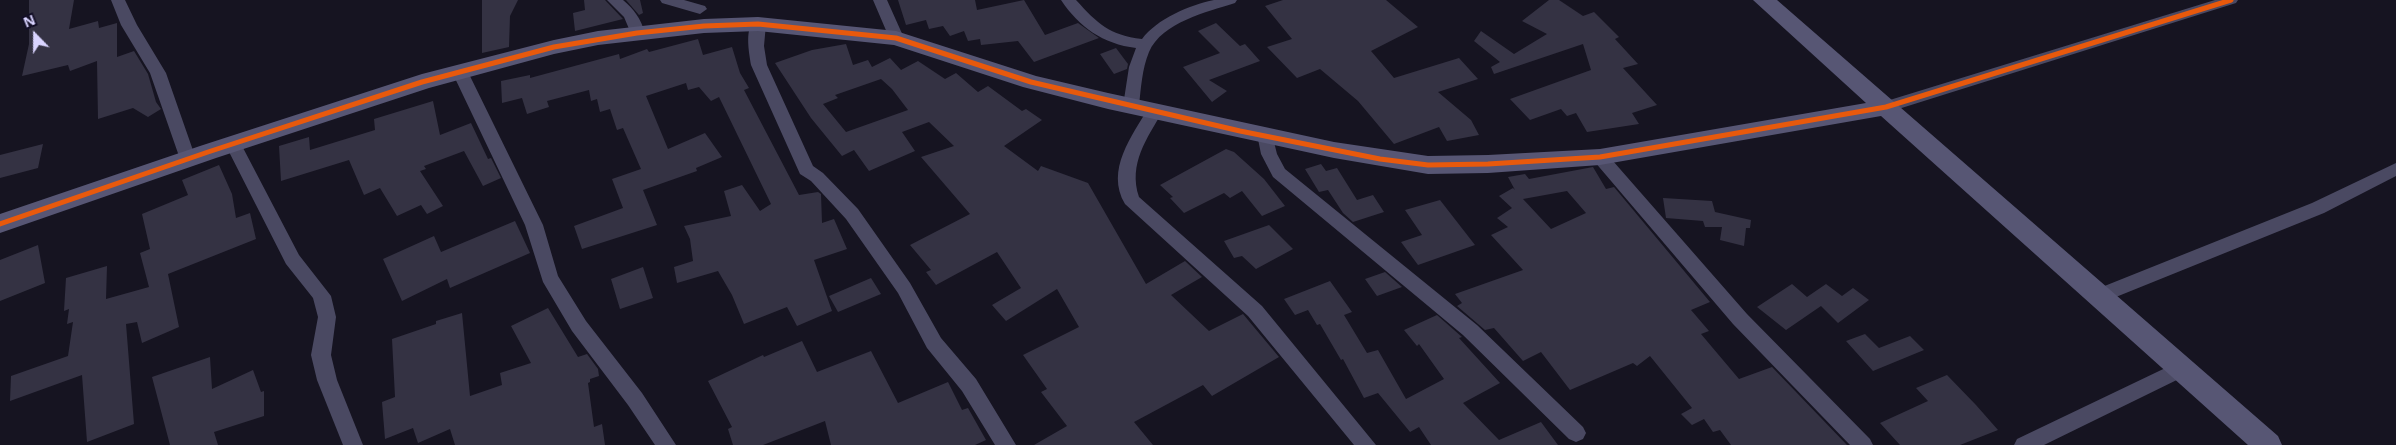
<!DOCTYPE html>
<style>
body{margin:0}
#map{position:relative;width:2396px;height:445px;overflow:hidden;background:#161421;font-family:"Noto Sans",sans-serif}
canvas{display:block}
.north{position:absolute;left:10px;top:10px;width:50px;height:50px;-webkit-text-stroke:4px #130f26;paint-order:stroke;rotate:338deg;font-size:14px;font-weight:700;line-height:20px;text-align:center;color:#d9d4ff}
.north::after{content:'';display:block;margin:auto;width:18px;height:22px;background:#d9d4ff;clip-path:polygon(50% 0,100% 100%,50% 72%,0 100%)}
</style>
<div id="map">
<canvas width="2396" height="445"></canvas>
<div class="north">N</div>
</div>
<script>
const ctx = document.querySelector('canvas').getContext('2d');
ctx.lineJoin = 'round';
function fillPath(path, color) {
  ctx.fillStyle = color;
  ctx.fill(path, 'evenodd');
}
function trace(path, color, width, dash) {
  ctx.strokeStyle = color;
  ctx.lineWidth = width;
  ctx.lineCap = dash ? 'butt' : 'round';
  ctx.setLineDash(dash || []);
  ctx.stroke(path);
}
fillPath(new Path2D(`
 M29 0H74L69 29 98 21 99 28 117 23V57L134 51 148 74 156 102 161 109 148 117 133 108 98 119 97 61 70 71 68 65 22 76 29 44Z
 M482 0H518L510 16 509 47 482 53Z
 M584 0H605L623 19 575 31 573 13 585 10Z
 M626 0H640L643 13 639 15Z
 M898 0H975L977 10 1024 0 1045 35 1078 23 1099 38 1034 62 1018 41 981 45 980 39 968 41 964 31 950 36 943 26 929 29 926 20 906 25Z
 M1283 0H1386L1418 27 1371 51 1394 78 1459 58 1478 79 1438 92 1471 120 1479 135 1447 141 1439 127 1394 144 1358 101 1320 69 1297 78 1267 47 1292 39 1265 6Z
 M1549 0H1559L1583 16 1594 12 1619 37 1615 39 1638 64 1623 68 1657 105 1632 113 1639 124 1587 132 1576 113 1567 116 1561 109 1530 120 1510 99 1591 70 1583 44 1494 74 1491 67 1500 62 1474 41 1481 31 1514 54 1547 34 1522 21Z
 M1216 23 1240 46 1245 44 1260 61 1209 80 1227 91 1212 102 1183 67 1220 53 1198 31Z
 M698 39 703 55 732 47 740 73 749 88 744 90 799 195 818 192 821 194 822 223 834 219 847 249 814 260 832 311 797 326 787 307 744 324 732 295 718 271 677 283 674 267 693 261 690 239 684 226 731 216 724 191 742 185 760 211 771 204 719 97 711 101 699 87 688 90 686 83 646 96 668 149 705 133 722 157 696 168 697 171 643 190 657 225 582 249 574 226 623 208 612 179 641 169 623 128 617 130 610 109 600 112 597 99 591 101 589 90 547 101 549 107 527 114 522 98 502 103 501 81 530 75V78L619 54 620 59 647 49 649 52Z
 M846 44 853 65 868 60 872 67 890 58 901 70 918 61 945 79 956 73 978 92 988 86 1022 111 1026 109 1042 120 1004 146 1038 171 1041 166 1088 183 1146 284 1185 261 1202 277 1171 295 1209 331 1243 314 1279 357 1212 396 1203 385 1134 422 1153 445H1034L1067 426 1041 392 1047 389 1023 355 1079 327 1057 289 1006 321 992 305 1021 288 997 252 936 285 926 272 931 270 910 245 970 214 921 157 954 146 929 122 902 132 915 151 869 171 854 150 842 156 811 118 775 63 812 50ZM881 79 892 89 908 110 846 132 823 104 838 98 835 95Z
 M1116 48 1128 64 1127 69 1114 74 1100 54Z
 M433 101 440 135 471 123 488 159 491 158 501 178 483 186 464 151 424 166 426 169 420 171 443 206 427 214 421 205 397 216 380 188 364 195 349 160 281 181 279 146 309 137 310 150 375 130 374 119Z
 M43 144 38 168 0 178V155Z
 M1226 149 1234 152 1264 179 1285 206 1262 216 1242 191 1230 198 1224 193 1184 213 1170 198 1173 197 1160 185Z
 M1321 164 1326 171 1337 168 1357 200 1373 195 1384 212 1353 222 1343 213 1328 190 1319 192 1305 169Z
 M219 165 232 194 236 218 250 213 256 239 168 274 179 327 142 343 137 322 126 324 134 424 87 442 82 375 10 401 11 376 68 356 73 322 67 324 69 309 64 311 66 278 107 266 106 299 149 287 140 253 150 249 142 214 188 195 182 180Z
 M1593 167 1606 189 1614 187 1710 302 1691 310 1709 331 1701 334 1739 379 1772 367 1847 445H1731L1720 430 1713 432 1704 419 1692 425 1681 414 1692 408 1650 356 1637 366 1633 363 1570 390 1541 352 1523 361 1494 328 1485 330 1457 306 1462 303 1455 294 1523 270 1491 235 1508 227 1497 218 1512 208 1499 196 1513 188 1515 190 1508 177 1525 174 1529 179ZM1567 191 1586 213 1551 229 1523 199Z
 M1663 198 1712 201 1715 212 1751 220 1750 228H1746L1744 246 1720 240 1722 227H1705L1703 221 1666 218Z
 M1440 200 1475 245 1418 265 1401 242 1422 235 1405 210Z
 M515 221 530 253 450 288 447 279 402 301 383 259 434 236 441 252Z
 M1269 225 1293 249 1256 269 1242 256 1234 258 1224 241Z
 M38 245 45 283 0 301V260Z
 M643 267 653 298 620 309 611 279Z
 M1385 272 1402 287 1377 296 1365 279Z
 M871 278 881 294 838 312 829 296Z
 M1330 281 1352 312 1344 315 1367 353 1378 350 1406 399 1444 379 1419 344 1417 346 1404 330 1437 315 1462 337 1459 338 1500 383 1463 403 1499 440 1541 422 1558 445H1431L1419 427 1410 432 1378 393 1364 398 1343 359 1341 360 1320 324 1317 325 1308 310 1295 315 1284 299Z
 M1792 284 1807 297 1826 284 1842 296 1853 288 1869 300 1838 323 1821 306 1786 330 1757 307Z
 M548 308 578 357 587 354 598 369 599 376 590 379V382L588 383 594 427 602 424 605 445H455L450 429 418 443 413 428 385 439 382 402 395 397 392 339 436 324V321L462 313 470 396 502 385 500 373 531 363 511 326Z
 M1865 334 1879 348 1910 336 1924 350 1873 371 1846 341Z
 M802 341 817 372 871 351 898 403 948 382 962 410 968 408 986 440 975 445H831L825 421 763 445H733L728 429 732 427 708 381 763 355 764 357Z
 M210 357 212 389 253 370 261 392 264 391V416L214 432 218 445H170L152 377Z
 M1947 375 1976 405 1998 430 1960 445H1900L1880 423 1928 401 1916 388Z`), '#343243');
fillPath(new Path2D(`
 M111 0H125L137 25 166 73 196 159 194 163 188 165 182 163 180 159 150 73 121 25Z
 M607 0H623C634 9 641 19 645 33L642 36H632L624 17Z
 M660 0H684L705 6 707 9 700 14 662 3Z
 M873 0H887L904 38 901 42H891Z
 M1061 0H1076C1098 24 1109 35 1142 39 1157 19 1189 5 1214 0 1221 0 1230 0 1237 0L1235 3C1207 12 1162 22 1149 52 1142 69 1141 88 1139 106L1137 110H1125L1123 106 1129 67 1136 48C1103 44 1079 27 1061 0Z
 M2215 0H2238L2236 3 1892 111H1880L1878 107 1880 103Z
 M758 19 763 21 766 24 764 46 767 65 813 166 823 173 858 209 910 283 941 338 976 379 1016 445H995L962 391 927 348 898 293 846 219 811 181 800 174 751 65C749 52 745 32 753 21Z
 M460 67 466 68 468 72 543 225 558 276 586 321 642 393 676 445H655L628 405 572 331 543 282 525 225 452 72 454 68Z
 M1155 105 1161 107 1163 111C1147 138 1128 164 1139 197L1262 306 1376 445H1354L1248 316 1125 204C1105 170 1132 136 1149 107Z
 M1265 128 1271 130 1277 154 1285 169 1477 325 1583 427 1586 433 1583 439 1576 442 1569 439 1463 335 1273 177 1261 154 1257 134 1259 130Z
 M233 138 239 140 241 144 299 255 331 296 336 317 331 355 337 380 363 445H343L317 380 311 355 318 317 313 298 286 264 225 144 227 140Z
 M1600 151 1606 153 1747 314 1870 439 1873 445H1850L1733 324 1594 161 1592 157 1594 153Z
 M2396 163V176L2324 213 2106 301 2099 303 2092 301 2090 296 2092 291 2312 203Z
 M2180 361 2187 363 2190 369 2187 375 2044 445H2014L2017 439Z`), '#4a4962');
fillPath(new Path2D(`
 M1753 0H1777L2278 436 2282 445H2248L1881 116 1600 165 1488 173 1428 174 1334 158 1108 109 1023 87 894 45 758 31 704 33 598 45 554 54 429 88 216 158 0 233V214L200 146 422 74 554 40 598 31 704 19 758 17 896 31 1036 76 1108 93 1334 142 1428 156 1488 155 1600 149 1866 103Z`), '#575674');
trace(new Path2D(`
 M0 224 208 152 422 82 554 47 637 33 704 26 758 24 896 38 1031 82 1240 131 1380 159 1428 165 1488 164 1600 157 1886 107 2231 0`), '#e8590c', 5);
</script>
